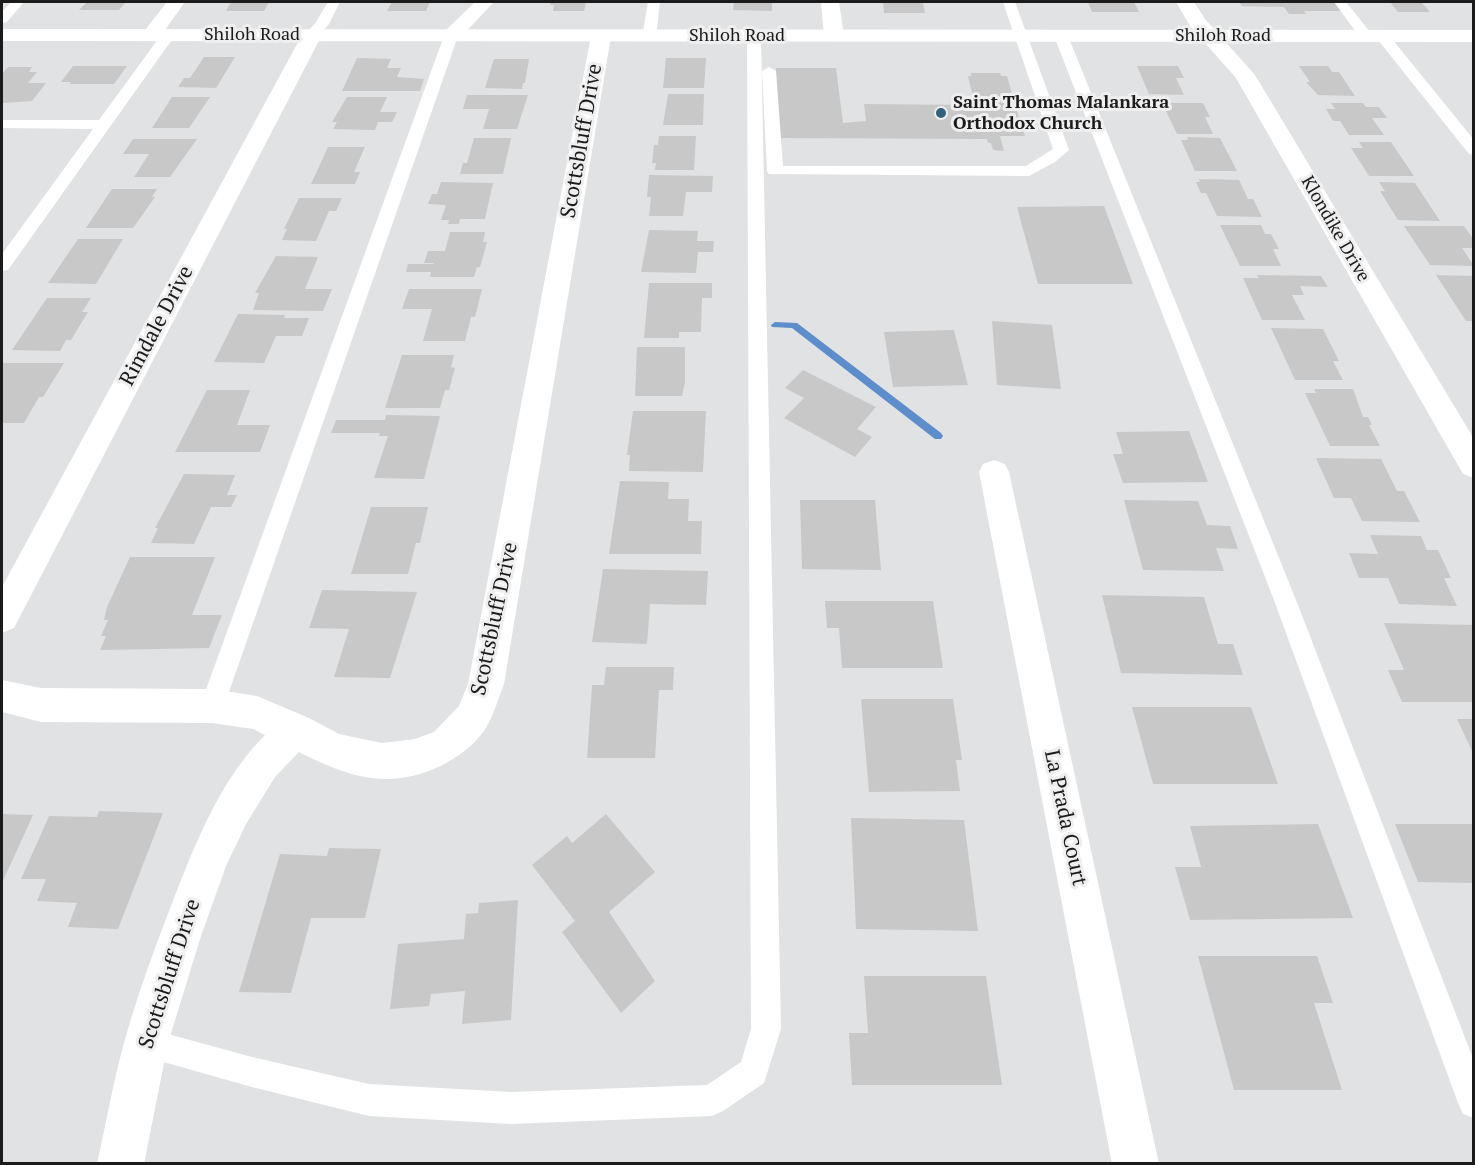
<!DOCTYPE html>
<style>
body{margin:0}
#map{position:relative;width:1475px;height:1165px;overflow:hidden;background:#e1e2e3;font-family:"PT Serif",serif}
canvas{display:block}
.frame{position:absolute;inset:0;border:3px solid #1b1b1c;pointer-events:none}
</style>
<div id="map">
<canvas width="1475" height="1165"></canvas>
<div class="frame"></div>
</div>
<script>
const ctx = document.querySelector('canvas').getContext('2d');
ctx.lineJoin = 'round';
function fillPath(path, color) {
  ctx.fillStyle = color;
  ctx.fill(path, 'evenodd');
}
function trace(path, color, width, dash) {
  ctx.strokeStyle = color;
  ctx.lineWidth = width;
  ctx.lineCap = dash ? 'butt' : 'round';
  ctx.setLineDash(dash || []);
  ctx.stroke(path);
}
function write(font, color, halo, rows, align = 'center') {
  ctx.font = font + ' "PT Serif",serif';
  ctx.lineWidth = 6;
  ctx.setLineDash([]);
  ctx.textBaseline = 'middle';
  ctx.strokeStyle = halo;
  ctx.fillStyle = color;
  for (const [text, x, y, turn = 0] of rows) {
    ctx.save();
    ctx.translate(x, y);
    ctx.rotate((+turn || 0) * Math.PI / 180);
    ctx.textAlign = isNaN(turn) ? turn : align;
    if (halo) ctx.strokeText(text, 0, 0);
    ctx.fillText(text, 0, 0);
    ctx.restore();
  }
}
fillPath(new Path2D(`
 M775 322 797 323 941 433 943 436 941 439H935L792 328 772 327 771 325Z`), '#5d8dcb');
fillPath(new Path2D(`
 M87 2H126L119 10H79Z
 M231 2H269L264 11H226Z
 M392 2H430L426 11H387Z
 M551 2H586L584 11H553L554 5H550Z
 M734 2H772V11L733 10Z
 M883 2 923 3 925 13H884Z
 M1088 2H1134L1139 12H1092Z
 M1239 2H1334L1342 11H1304L1306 14H1289L1284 7 1242 6Z
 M1390 2H1421L1430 12H1398Z
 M204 57H235L216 88 178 87 184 78H190Z
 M357 58 391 59 387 68H401L397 77 424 79 420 91H342Z
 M666 58H706L704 88H663Z
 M494 59H529L525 83H523L522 89 485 88Z
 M73 66H127L114 84H70L71 82H61Z
 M1137 66H1178L1184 78H1176L1184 95 1149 94Z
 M1299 66H1328L1332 72H1339L1355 96 1318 95 1306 82H1310Z
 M8 67H32L29 72H37L28 83H46L32 101 2 103V74Z
 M776 68H836L843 123 866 121 864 104 975 105 968 76H971V73H1000L1001 76H1007L1014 101H1021V105H1015L1025 136H1000L1004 151 993 150 991 143H988L987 139 778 138Z
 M668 94H704L703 125H663Z
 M467 95H528L517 129H483L489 109H463Z
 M172 97H210L189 128H152Z
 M347 97H387L380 112H397L392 122H378L375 130 333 129 337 122H332Z
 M1162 103H1203L1210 117H1205L1213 134H1177Z
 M1331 103H1363L1366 107H1379L1387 118H1372L1384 135H1349L1340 121H1333L1326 109H1335Z
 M659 136H696L694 170H655L656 163H652L654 145H658Z
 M1187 137 1220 138 1237 171H1195L1181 140H1188Z
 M474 138H511L503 174H460L463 163H467Z
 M133 139H197L170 177H134L149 154H123Z
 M1359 142H1391L1414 176H1369L1351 148H1363Z
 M328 147H365L354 172H360L355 184H311Z
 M649 175 713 176 712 192H686L683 216H649L651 197H647Z
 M1199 179 1239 180 1248 199H1253L1262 217 1217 216 1206 193H1201L1196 182H1200Z
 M441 182 493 183 485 219H460L459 224H448L449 220H441L446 205 428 204 432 194H437Z
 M1379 182 1415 183 1440 221 1398 220 1380 191H1385Z
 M112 189H157L152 197H155L133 228H86Z
 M299 198H342L336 211H329L316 241 282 240 287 229H284Z
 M1104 206 1133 284H1038L1017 207Z
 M1220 225H1261L1265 234H1271L1279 249H1273L1281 266H1240Z
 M1404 226H1464L1474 240V248H1462L1474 266 1430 265Z
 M649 230 698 231 697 241H714L713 252H698L696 273 641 272Z
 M450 232H485L483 242H487L480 267H477L474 277H430L431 272H406L408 264H433L434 263H424L428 251H445Z
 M78 239H123L96 284 48 283Z
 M276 256 318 257 305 289H332L323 311 253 310 259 293H255Z
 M1257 275 1321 276 1328 287 1300 286 1304 295H1292L1305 320H1262L1243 278H1259Z
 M1436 275 1474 276V321H1466Z
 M649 283H712V298H702L701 332H679V338H644Z
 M409 289H482L475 317H471L465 341H423L432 309H402Z
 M47 298H91L82 312H88L71 340H66L60 351 12 350Z
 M238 314 285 315 284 318H309L302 336H276L264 363 214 362Z
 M992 321 1052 325 1061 389 997 385Z
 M1271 328 1323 329 1339 361H1333L1343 380H1295Z
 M954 330 968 385 893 387 884 332Z
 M637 347H685V382L682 396H635Z
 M402 355H454L451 367 455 368 449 390H445L440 408H385Z
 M2 363H64L43 397H39L24 423H2Z
 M803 370 876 407 857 429 872 437 855 457 784 418 804 398 785 388Z
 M1314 389H1353L1363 417H1368L1372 425H1369L1380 446H1330L1305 393H1316Z
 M207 390H250L237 425H270L260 452H175Z
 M633 411H706L703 472 629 471 630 455H627Z
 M386 415 440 416 424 479 374 478 388 436H379L380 433H331L336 420H385Z
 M1189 431 1208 482 1123 483 1113 454H1123L1116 432Z
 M1316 458 1381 459 1397 491H1404L1420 522 1362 521 1351 498H1334Z
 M184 474 235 475 227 495H237L231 507H211L194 544 151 543 158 528H155Z
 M620 481 669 482 668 499H689L688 521H702L701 554H609Z
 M800 500H875L881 570 802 569Z
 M1124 500 1198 501 1207 525 1230 526 1238 549 1216 548 1224 571 1143 570Z
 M371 507H428L420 543H416L408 574H351Z
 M1370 535 1421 536 1427 550H1438L1451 578H1444L1457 606 1399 604 1388 578H1359L1349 553 1378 554Z
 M130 557H215L192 615H222L209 648 100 650 106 636H101L108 620H104L107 607Z
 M603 569 708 571 706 605 650 604 647 644 592 642Z
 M322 590 417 592 390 678 334 677 349 629 309 628Z
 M1102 595 1204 597 1218 644H1233L1243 675 1121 673Z
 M825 601H933L943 668H842L839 628H827Z
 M1384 623 1474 625V702H1402L1388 670H1404Z
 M606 667H674L673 690H659L655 758H587L592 685H604Z
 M861 699H953L962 760H956L960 791 869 792Z
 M1132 707H1251L1278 784H1153Z
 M1457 719H1474V755Z
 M99 811 163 813 118 929 68 927 77 903 37 901 46 879H21L49 816 97 817Z
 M2 814 33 815 2 883Z
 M606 814 655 872 609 912 655 981 621 1013 562 932 575 921 532 865 567 836 572 843Z
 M851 818 964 820 978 931 856 929Z
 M1318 824 1353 918 1190 920 1175 867H1201L1190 826Z
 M1395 824H1474V883L1418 882Z
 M329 848 381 849 365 918H311L291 993 239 992 280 854 327 856Z
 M518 900 511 1020 462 1024 465 991 431 994 429 1006 390 1009 398 944 464 939 466 914 478 913 479 903Z
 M1198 956H1317L1333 1003H1314L1342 1090H1234Z
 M864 976H986L1002 1085H852L849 1033H868Z`), '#c8c8c9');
fillPath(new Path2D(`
 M11 2H24L7 22 2 23V12Z
 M328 2H340L329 24 317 38H307L305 35 316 22Z
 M648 2H660L656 37 649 41 642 37Z
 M1003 2H1015L1069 150 1055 162 1029 176 769 174 767 171 762 71 769 67 776 71 783 166H1026L1053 149Z
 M1334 2H1346L1374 37 1372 40H1362Z
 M169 30 176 34 8 270 2 271V254L93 129 2 128V120H99L164 31Z
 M451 32 458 36 224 706 221 714 212 717 203 714 200 706 444 36Z
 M754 32 761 36 781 1029 764 1083 723 1111 712 1116 511 1124 369 1116 252 1087 135 1054 131 1043 135 1032 146 1028 252 1057 369 1084 511 1092 707 1085 741 1062 751 1029 747 36Z
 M1061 32 1068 36 1296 600 1474 1061V1118L1463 1114 1458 1103 1274 600 1054 36Z
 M1383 33 1388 34 1474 140V155L1469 154 1378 40 1376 37Z`), '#fff');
fillPath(new Path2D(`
 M167 2H185L159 38H145L142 34Z
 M475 2H494L458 40H444L441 36 444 32Z
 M821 2H839L844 36 841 40H827L824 36Z
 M1176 2H1194L1205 19 1255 75 1474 439V478L1463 474 1236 78 1190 26Z
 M312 29 319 31 322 35 14 628 2 633V587L302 35 305 31Z
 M601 30 608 32 611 36 504 684C498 699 493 718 484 731 462 761 420 780 383 779 354 778 324 765 299 752L275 777 246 824 226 866 201 936 168 1043 144 1164H97C106 1124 113 1083 124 1043 138 992 157 942 176 893 198 837 222 778 265 735L253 729 212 723 41 722 2 712V680L41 688 212 689 257 696 309 718 339 734 382 743 415 739 434 732 459 706 468 684 591 36 594 32Z
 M994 460 1005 464 1009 472 1159 1164H1112L979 472 983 464Z`), '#fff');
fillPath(new Path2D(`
 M2 29 1474 30V42L2 41Z`), '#fff');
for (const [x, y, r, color] of [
 [941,113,6,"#31617f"]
]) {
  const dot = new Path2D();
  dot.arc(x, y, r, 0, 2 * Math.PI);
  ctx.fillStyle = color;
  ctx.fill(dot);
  trace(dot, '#efeff0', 2);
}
write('18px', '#1b1b1c', '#efeff0', [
 ["Shiloh Road",252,35],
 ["Shiloh Road",737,36],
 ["Shiloh Road",1223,36],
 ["Klondike Drive",1335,229,60]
]);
write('bold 18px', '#1b1b1c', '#efeff0', [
 ["Saint Thomas Malankara",953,103],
 ["Orthodox Church",953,124]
], 'left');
write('21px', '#1b1b1c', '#efeff0', [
 ["Scottsbluff Drive",582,141,-80],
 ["Rimdale Drive",157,326,-62],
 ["Scottsbluff Drive",495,619,-78],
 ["La Prada Court",1065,818,78],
 ["Scottsbluff Drive",170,974,-72]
]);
</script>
